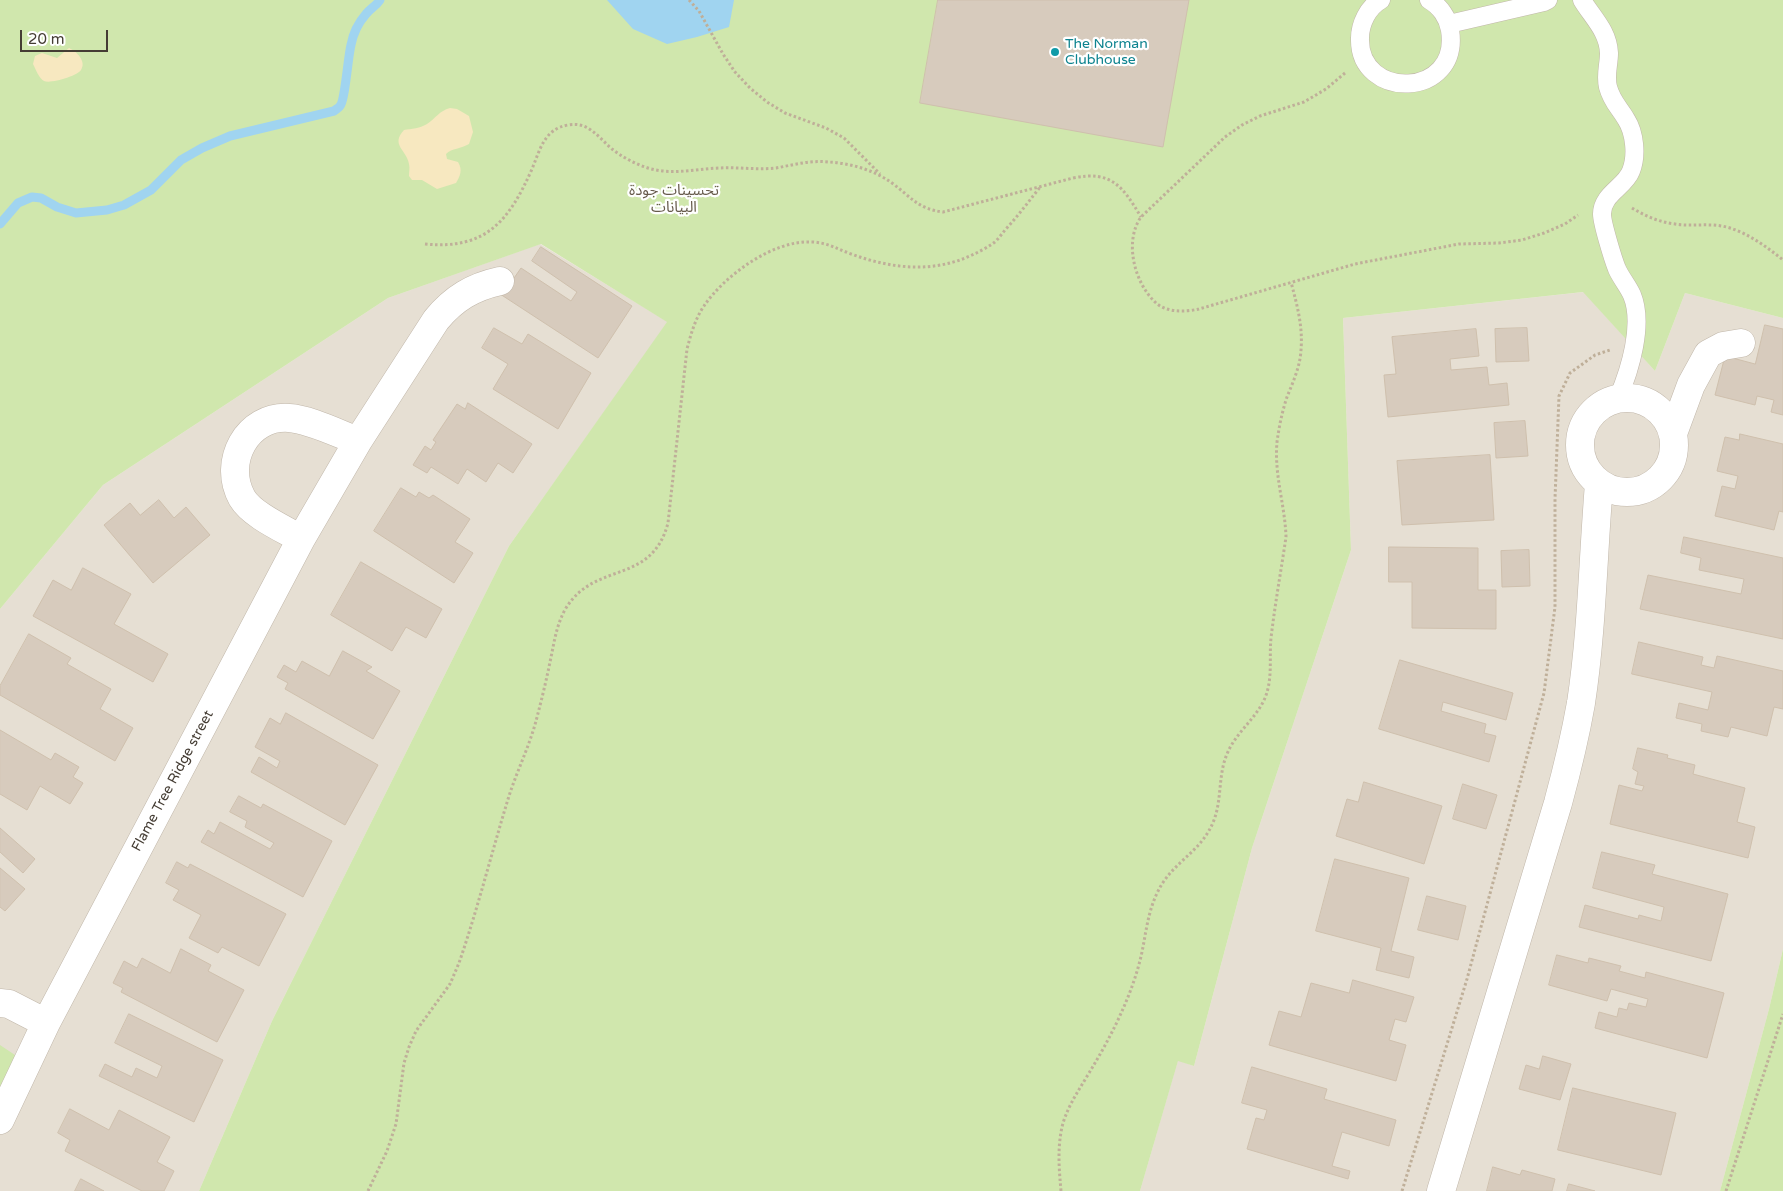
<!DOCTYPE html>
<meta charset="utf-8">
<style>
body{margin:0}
#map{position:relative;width:1783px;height:1191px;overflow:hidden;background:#f2ede5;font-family:"Varela Round",sans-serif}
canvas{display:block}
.scale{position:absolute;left:20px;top:30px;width:88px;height:22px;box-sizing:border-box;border:2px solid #453d34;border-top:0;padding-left:6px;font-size:15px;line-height:18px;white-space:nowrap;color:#453d34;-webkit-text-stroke:4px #fff;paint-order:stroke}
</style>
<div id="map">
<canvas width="1783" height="1191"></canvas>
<div class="scale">20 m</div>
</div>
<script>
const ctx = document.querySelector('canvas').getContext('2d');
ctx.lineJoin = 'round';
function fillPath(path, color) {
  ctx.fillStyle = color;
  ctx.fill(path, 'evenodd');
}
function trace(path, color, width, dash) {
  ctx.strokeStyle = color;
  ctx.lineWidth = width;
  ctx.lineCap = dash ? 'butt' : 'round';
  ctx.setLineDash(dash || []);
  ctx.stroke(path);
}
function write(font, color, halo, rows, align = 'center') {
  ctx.font = font + ' "Varela Round","Noto Sans Arabic",sans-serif';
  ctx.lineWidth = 4.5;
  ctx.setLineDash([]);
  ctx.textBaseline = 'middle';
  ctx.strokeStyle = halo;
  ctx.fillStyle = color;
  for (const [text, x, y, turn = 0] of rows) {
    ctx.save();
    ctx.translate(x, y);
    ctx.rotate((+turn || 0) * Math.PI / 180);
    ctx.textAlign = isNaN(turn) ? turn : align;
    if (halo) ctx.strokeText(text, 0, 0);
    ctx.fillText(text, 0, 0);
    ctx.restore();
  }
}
fillPath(new Path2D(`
 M540 244 668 322 509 546 272 1021 199 1191H0V609L103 485 388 298Z
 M1584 292 1655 371 1685 293 1783 318V949L1769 1009 1720 1191H1140L1178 1060 1194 1066 1252 848 1351 550 1343 318Z`), '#e6dfd3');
fillPath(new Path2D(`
 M0 0H1783V318L1685 293 1655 371 1583 292 1343 318 1351 550 1252 848 1194 1066 1178 1061 1140 1191H199L272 1021 509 546 667 322 541 244 388 298 103 485 0 609Z
 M1783 949V1191H1720L1769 1009Z
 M0 1045 18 1057 0 1095Z`), '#d0e7ad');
fillPath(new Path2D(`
 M69 48C76 51 87 61 81 70 77 76 51 84 44 81 39 78 36 70 33 64L35 56 42 53 57 58Z
 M450 108 457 109 469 116 473 132 469 144C461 149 452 148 446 154L447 159 458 162C463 170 460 176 456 183L437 189 422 180H412L409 176C409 172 410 168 409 164 407 150 390 145 404 130 411 129 421 128 427 124 436 118 439 111 450 108Z`), '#f7e8c0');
fillPath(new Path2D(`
 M607 0H734L729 27 697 37 667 44 633 29Z`), '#a0d4f0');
trace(new Path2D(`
 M0 224 18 203 32 197 41 198 57 207 76 213 107 210 124 205 151 190 181 160 202 148 230 136 334 111C336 109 339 108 340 106 345 101 348 56 351 45 353 34 359 22 366 14 371 8 376 6 380 0`), '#a0d4f0', 9);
const building = new Path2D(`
 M938 0H1189L1163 147 920 103Z
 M541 247 632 306 598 358 497 292 512 281 521 268 571 301 577 292 532 261Z
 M1765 325 1783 329V415L1771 412 1774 400 1757 396 1755 405 1715 395 1725 356 1755 364Z
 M494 328 522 344 528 334 591 373 558 429 493 389 508 364 482 348Z
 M1527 328 1529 361 1496 362 1495 329Z
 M1476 329 1479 356 1450 359 1451 370 1487 367 1489 385 1507 383 1509 405 1388 417 1384 375 1396 374 1392 337Z
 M468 403 532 444 513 473 498 463 486 482 467 469 458 484 431 467 427 473 413 465 425 446 431 450 436 442 433 440 457 404 465 409Z
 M1525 421 1528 456 1496 458 1494 423Z
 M1740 434 1783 444V512L1779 511 1774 530 1715 516 1722 486 1735 489 1738 476 1717 471 1725 437 1739 440Z
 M1490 455 1494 520 1402 525 1397 461Z
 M401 488 416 497 419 492 429 498 433 495 470 519 455 542 473 553 454 583 374 531Z
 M159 500 174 518 186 507 210 535 153 583 104 525 130 503 140 515Z
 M1684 537 1783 558V639L1640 609 1648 575 1741 594 1744 579 1699 570 1701 558 1681 553Z
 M1389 547 1478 548V590H1496V629L1412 628V582H1389Z
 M1529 550 1530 586 1502 587 1501 551Z
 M361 562 442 609 426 638 406 627 392 651 331 615Z
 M83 568 131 594 114 624 168 654 153 682 33 616 53 580 71 590Z
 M29 634 71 658 67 664 111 689 100 709 133 728 115 761 0 695V686Z
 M1639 642 1703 657 1701 665 1714 668 1717 656 1783 671V709L1774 707 1767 736 1731 727 1728 737 1701 731 1702 724 1676 718 1679 703 1708 710 1712 692 1632 674Z
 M343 651 372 667 366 671 400 691 373 739 285 689 288 683 277 677 284 665 296 672 302 661 329 676Z
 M1400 660 1513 693 1506 720 1443 702 1441 711 1486 724 1484 733 1496 736 1489 762 1379 729Z
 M286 713 378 765 345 825 251 772 259 757 277 768 280 761 255 747 270 718 280 724Z
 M0 730 51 760 55 753 79 767 73 777 83 783 70 804 40 786 27 810 0 794Z
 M1638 748 1668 755 1667 758 1695 765 1693 774 1745 788 1737 822 1755 827 1748 858 1610 824 1619 785 1642 791 1644 786 1635 784 1638 772 1633 769Z
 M1364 782 1442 806 1424 864 1336 836 1347 799 1358 802Z
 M1463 784 1497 795 1486 829 1453 819Z
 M239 796 261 808 263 804 332 841 303 897 201 842 208 830 214 834 220 822 270 849 274 843 245 827 247 821 230 812Z
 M0 828 35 859 23 873 0 852Z
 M1602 852 1655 865 1652 874 1728 894 1711 961 1579 927 1585 905 1638 919 1639 915 1661 921 1664 907 1593 888Z
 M1335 859 1409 878 1391 951 1414 957 1409 978 1376 970 1381 948 1316 931Z
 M177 862 188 868 190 864 286 914 259 966 222 947 218 953 189 938 201 915 173 900 179 890 166 883Z
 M0 868 25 889 5 911 0 907Z
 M1427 896 1466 906 1458 940 1418 930Z
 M181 949 211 965 208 971 244 990 217 1042 121 992 123 988 113 983 124 961 137 968 142 958 170 973Z
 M1557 955 1588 963 1589 958 1621 966 1619 971 1645 978 1646 972 1724 993 1707 1058 1595 1028 1599 1012 1617 1017 1619 1008 1627 1010 1629 1003 1646 1007 1648 999 1611 989 1607 1001 1549 985Z
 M1353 980 1414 997 1406 1022 1395 1019 1389 1040 1406 1045 1396 1081 1269 1045 1279 1011 1301 1017 1311 983 1349 993Z
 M129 1014 223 1060 194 1122 99 1076 105 1064 132 1077 136 1068 157 1078 162 1066 115 1043Z
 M1543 1056 1571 1064 1560 1100 1519 1089 1526 1065 1539 1069Z
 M1252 1067 1327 1089 1324 1099 1396 1120 1389 1146 1342 1132 1332 1166 1350 1171 1348 1179 1247 1149 1256 1118 1264 1120 1267 1110 1242 1103Z
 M1573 1088 1676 1113 1661 1175 1558 1150Z
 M70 1109 109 1130 119 1110 170 1137 157 1162 174 1171 164 1191H142L65 1151 70 1140 58 1133Z
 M1493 1167 1520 1175 1522 1170 1555 1179 1552 1191H1487Z
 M81 1179 104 1191H75Z
 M1569 1184 1595 1191H1567Z`);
fillPath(building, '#d7cbbd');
trace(building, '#cfc0ad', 1);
const service = new Path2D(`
 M1381 0C1368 7 1360 24 1360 38 1358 101 1461 99 1450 30 1448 18 1440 6 1429 0
 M1582 0C1593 18 1608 31 1609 53 1609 65 1605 75 1608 87 1612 102 1619 107 1626 119 1635 133 1637 156 1631 171 1625 187 1602 194 1602 214 1602 223 1613 259 1617 269 1621 278 1628 286 1632 295 1644 324 1630 370 1618 398
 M1449 24 1544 2 1548 0`);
const minor = new Path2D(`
 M1580 445a47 47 0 1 1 94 0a47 47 0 1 1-94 0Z
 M1674 431 1691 385 1708 354 1723 346 1741 343
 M301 539C284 529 252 515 242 498 222 462 247 415 289 418 309 419 339 434 358 441
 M0 1003 9 1004 46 1023
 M0 1120 46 1023 301 539 358 441 436 320C454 298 473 287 500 281
 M1441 1191 1558 803C1567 770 1575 737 1581 703 1592 631 1593 556 1599 484`);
trace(service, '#c1b7aa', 19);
trace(minor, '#c1b7aa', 29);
trace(new Path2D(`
 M689 0 699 11 723 54 735 72 750 88 767 102 785 113 826 128 844 138 880 174
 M1345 73 1326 89 1304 102 1260 116 1242 125 1225 137 1141 217C1124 241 1134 282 1155 302 1166 313 1185 312 1199 309L1355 264 1459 244 1499 243 1522 240 1544 233 1565 224 1578 215
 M1632 208C1645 216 1659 222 1675 224 1693 227 1711 222 1730 228 1749 234 1767 247 1783 260
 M425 244C486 250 509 221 532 169 540 150 544 129 568 125 588 121 598 137 612 149 621 156 633 163 645 167 670 176 693 169 719 168 738 167 757 170 776 168 793 165 810 160 828 162 850 163 874 170 892 183 911 197 918 209 943 212L1073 178C1112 170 1123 187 1141 217
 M368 1191 387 1151 396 1124 404 1063 409 1047 416 1031 450 984 459 963C478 908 492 851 509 796 517 771 529 747 536 721 541 702 546 682 550 662 554 644 556 625 566 608 596 560 651 586 668 523L687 349C691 334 695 319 704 306 724 276 773 240 811 242 827 242 839 250 854 255 893 269 934 273 972 255 979 252 986 248 992 244 997 241 1001 235 1005 230 1018 216 1029 201 1041 186
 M1061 1191C1059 1168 1057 1146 1063 1123 1069 1104 1079 1090 1089 1073 1111 1037 1133 994 1142 952 1147 927 1149 903 1164 881 1180 858 1203 849 1214 820 1222 799 1218 775 1227 754 1236 732 1256 719 1265 698 1273 678 1269 658 1271 638 1275 604 1281 571 1286 537 1285 505 1274 475 1277 442 1279 427 1282 412 1287 397 1293 382 1300 367 1301 350 1303 326 1297 305 1291 282
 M1402 1191 1467 979 1544 693 1555 607V499L1559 396 1570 373 1595 355 1610 350
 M1726 1191 1783 1014`), '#bfaf99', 3, [2.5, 2.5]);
trace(service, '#fff', 18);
trace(minor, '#fff', 28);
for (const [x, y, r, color] of [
 [1055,52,5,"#0f9aa8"]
]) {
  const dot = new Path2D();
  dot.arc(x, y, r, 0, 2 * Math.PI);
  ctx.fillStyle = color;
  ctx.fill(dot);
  trace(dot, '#fff', 2);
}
write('14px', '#0d838f', '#fff', [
 ["The Norman",1065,44],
 ["Clubhouse",1065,60]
], 'left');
write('14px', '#453d34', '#fff', [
 ["Flame Tree Ridge street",173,781,-62]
]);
write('15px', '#675b4c', '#fff', [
 ["تحسينات جودة",674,191],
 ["البيانات",674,208]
]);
</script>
